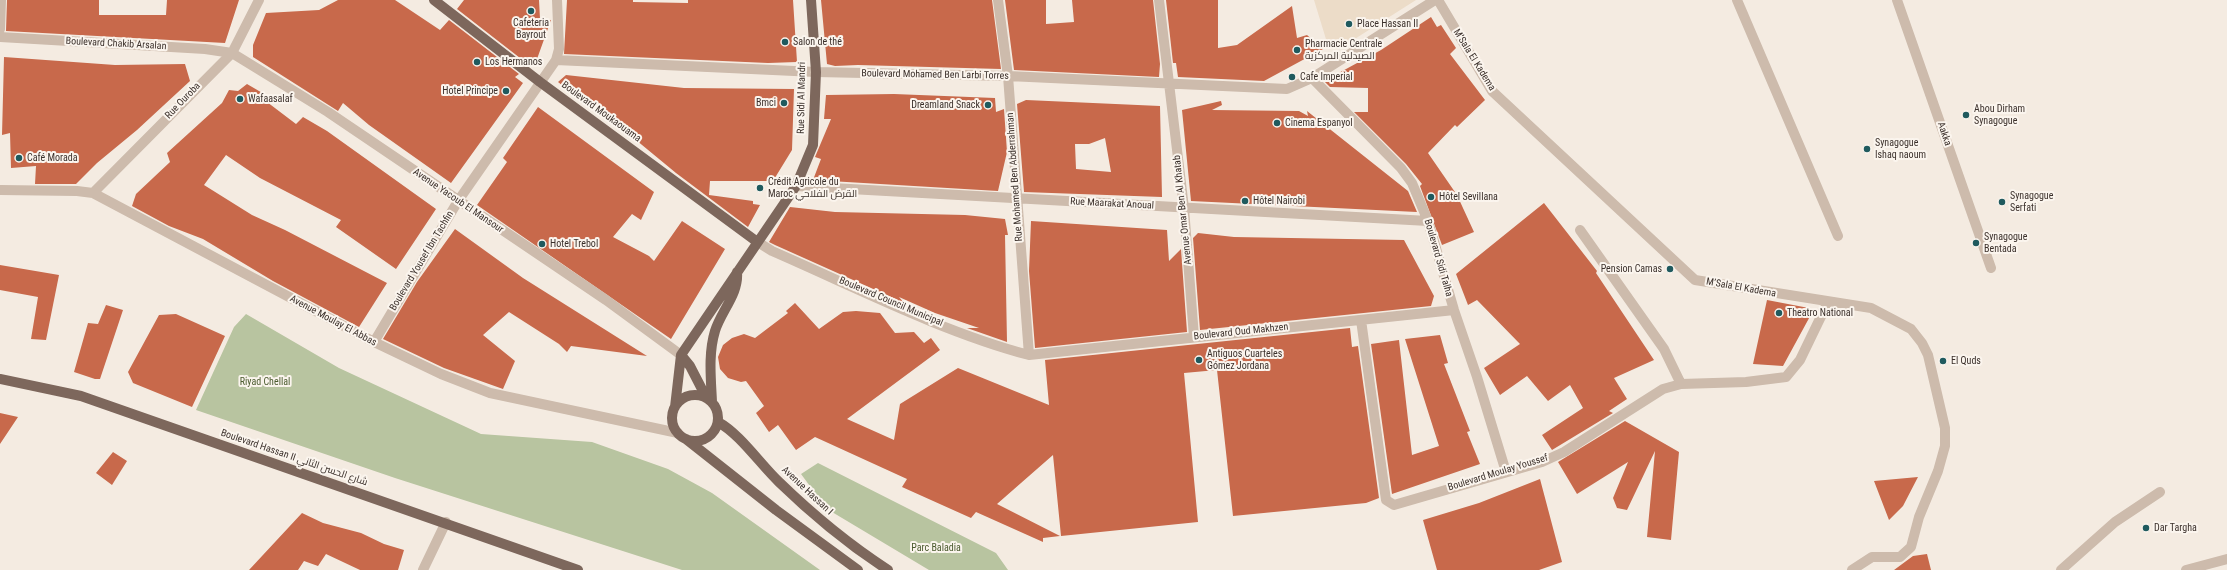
<!DOCTYPE html>
<meta charset="utf-8">
<style>
body{margin:0}
canvas{display:block;background:#f4ebe1}
</style>
<canvas width="2227" height="570"></canvas>
<script>
const ctx = document.querySelector('canvas').getContext('2d');
ctx.lineJoin = 'round';
function fillPath(path, color) {
  ctx.fillStyle = color;
  ctx.fill(path, 'evenodd');
}
function trace(path, color, width, dash) {
  ctx.strokeStyle = color;
  ctx.lineWidth = width;
  ctx.lineCap = dash ? 'butt' : 'round';
  ctx.setLineDash(dash || []);
  ctx.stroke(path);
}
function write(font, color, halo, rows, align = 'center') {
  ctx.font = font + ' "Roboto Condensed",Cairo,sans-serif';
  ctx.lineWidth = 4;
  ctx.setLineDash([]);
  ctx.textBaseline = 'middle';
  ctx.strokeStyle = halo;
  ctx.fillStyle = color;
  for (const [text, x, y, turn = 0] of rows) {
    ctx.save();
    ctx.translate(x, y);
    ctx.rotate((+turn || 0) * Math.PI / 180);
    ctx.textAlign = isNaN(turn) ? turn : align;
    if (halo) ctx.strokeText(text, 0, 0);
    ctx.fillText(text, 0, 0);
    ctx.restore();
  }
}
fillPath(new Path2D(`
 M246 314 339 368 481 434 592 442 668 469 712 493 820 570H682L395 478 196 410 234 327Z
 M818 463 996 553 1008 570H929L827 509 801 474Z`), '#b8c4a0');
fillPath(new Path2D(`
 M1314 0H1416L1339 49H1329Z`), '#ecdcc8');
fillPath(new Path2D(`
 M7 0H99V15H166L167 0H239L225 43 6 31Z
 M338 0H395L440 30 449 20 519 74 515 77 523 83 451 183 369 125 343 103 338 111 253 57V45L266 13 319 10Z
 M464 0H539L540 19 551 20 537 59 529 65 457 9Z
 M567 0H633V2L688 3V0H793L797 62 768 63 564 54Z
 M821 0H992L1001 69 858 65 835 66 827 64Z
 M1005 0H1046V24L1074 22 1072 0H1153L1160 64 1159 77 1014 70Z
 M1166 0H1218V48L1237 45 1292 6 1297 38 1307 35 1323 49 1264 81 1178 77 1176 63H1173Z
 M1431 17 1437 27 1441 25 1456 48 1450 54 1485 100 1457 127 1455 125 1428 153 1457 195 1474 232 1442 245 1420 186 1422 184 1406 164 1354 112H1368V88L1330 87 1324 81 1381 50Z
 M4 57 115 65 185 64 190 81 137 130 97 163 76 184H35L36 166 11 168 10 133 2 135Z
 M566 75 684 88 794 89 792 150 773 181H710L709 195 753 201V204L760 205 748 227 676 173 596 107 592 109 558 82Z
 M247 84 271 98 267 102 296 124 303 117 327 131 436 209 396 269 336 227 341 220 260 178 226 155 204 185 252 215 285 230 387 283 359 327 273 281 203 239 169 226 132 206 136 194 170 162 167 153 222 103 229 90 238 91Z
 M894 94 995 98 996 112 1004 109 1007 152 998 191 813 180 821 159 815 157 831 119H824L826 95Z
 M1026 100 1160 106 1162 197 1024 192 1017 104ZM1105 138 1111 172 1076 169 1075 144H1089Z
 M1221 101 1222 105 1212 110 1299 111 1308 116 1307 111 1408 191 1417 212 1191 201 1182 110Z
 M538 107 654 192 641 220 632 214 613 237 649 256 654 261 682 221 725 249 671 339 477 205 507 162 503 158Z
 M1544 203 1597 271 1596 273 1654 360 1614 378 1627 399 1609 411 1613 413 1552 450 1542 435 1583 408 1570 385 1548 401 1527 376 1500 395 1484 368 1520 344 1477 300 1468 305 1456 274Z
 M790 207 835 212 965 215 1005 219 1008 235H1005L1007 342 967 328H979L935 313 899 297 904 303 900 301 775 245 769 242Z
 M1031 221 1167 230 1169 261 1181 249 1187 332 1035 348 1029 271Z
 M455 229 523 278 647 356 571 346 567 352 559 344 509 312 483 335 515 361 503 389 444 368 383 339 417 282Z
 M1198 233 1234 237 1404 240 1434 296 1431 306 1200 330 1193 238Z
 M0 265 59 275 46 340 31 339 38 297 0 290Z
 M1767 300 1814 309 1783 366 1753 364Z
 M795 303 819 329 843 312 856 311 880 313 895 333 914 332 924 343 931 338 940 350 847 419 894 440 900 404 958 368 1049 405 1045 360 1350 328 1352 347 1358 346 1379 498 1366 503 1233 516 1217 370 1184 373 1198 522 1061 536 1053 455 997 504 1060 536 1043 538V542L976 512 971 518 902 487 907 479 815 437 796 450 778 425 769 432 756 413 764 406 746 381 741 382 728 378 720 369 718 357 723 345 732 338 744 334 755 338 788 313 786 311Z
 M106 305 123 310 100 379H95L74 372 88 323 98 324Z
 M176 314 225 336 192 407 133 383 128 372 159 315Z
 M1440 335 1448 363 1444 364 1470 431 1467 432 1480 464 1392 494 1371 344 1399 340 1412 455 1439 446 1405 339Z
 M0 413 18 417 0 444Z
 M1625 421 1679 452 1671 540 1647 537 1655 451 1627 510 1617 508 1613 498 1628 462 1577 494 1558 462Z
 M113 452 127 461 112 485 96 473Z
 M1918 477 1903 506 1889 520 1874 481Z
 M1540 479 1562 562 1539 570H1437L1423 520 1479 503Z
 M302 513 323 523 361 533 384 544 404 550 398 570H360L326 554 318 566 304 561 298 570H249Z
 M1927 554 1931 570H1894L1913 556Z`), '#c8694b');
trace(new Path2D(`
 M998 0 1008 76 1029 355
 M1159 0 1184 208 1194 337
 M1438 0 1492 91 1695 280 1871 308 1911 329 1922 343 1928 355 1945 428V446L1938 471 1919 517 1911 547 1900 557H1872L1852 570
 M1737 0 1838 236
 M1897 0 1991 268
 M0 29 1 0
 M0 37 205 49 232 53 328 112 606 300 681 355
 M556 60 816 72 1008 76 1287 89 1312 78 1435 0
 M1312 78 1401 168 1412 183 1428 221 1454 310 1477 377 1506 472
 M796 186 1428 221
 M0 190 77 191 93 193 374 342 441 374 490 393 678 433
 M93 193 232 53 259 0
 M1580 230 1664 349 1681 384
 M756 241 772 251C855 287 942 332 1029 355L1454 310
 M1361 320 1386 500 1394 505 1542 462 1564 452 1663 389 1681 384 1746 382 1786 377 1800 360 1828 302
 M374 342 458 201 556 60 559 49 557 0
 M423 570 446 522
 M2061 570 2115 522 2160 492
 M2186 570 2227 559`), '#cdbbac', 10);
trace(new Path2D(`
 M434 0 540 82 756 241
 M681 355 690 366 706 397
 M0 379 81 396 578 570
 M672 418a23 23 0 1 1 46 0a23 23 0 1 1-46 0Z
 M712 402C711 379 708 354 715 331 721 311 739 294 737 272
 M675 407 681 355 796 186 813 145 816 72 811 0
 M718 422C740 434 760 464 779 482 813 515 848 544 888 570
 M686 439 776 510 858 570`), '#7d675c', 10);
for (const [x, y, r, color] of [
 [531,11,4,"#1f5a5e"],
 [1349,24,4,"#1f5a5e"],
 [785,42,4,"#1f5a5e"],
 [1297,50,4,"#1f5a5e"],
 [477,62,4,"#1f5a5e"],
 [1292,77,4,"#1f5a5e"],
 [506,91,4,"#1f5a5e"],
 [240,99,4,"#1f5a5e"],
 [784,103,4,"#1f5a5e"],
 [988,105,4,"#1f5a5e"],
 [1966,115,4,"#1f5a5e"],
 [1277,123,4,"#1f5a5e"],
 [1867,149,4,"#1f5a5e"],
 [19,158,4,"#1f5a5e"],
 [760,188,4,"#1f5a5e"],
 [1431,197,4,"#1f5a5e"],
 [1245,201,4,"#1f5a5e"],
 [2002,202,4,"#1f5a5e"],
 [1976,243,4,"#1f5a5e"],
 [542,244,4,"#1f5a5e"],
 [1670,269,4,"#1f5a5e"],
 [1779,313,4,"#1f5a5e"],
 [1199,360,4,"#1f5a5e"],
 [1943,361,4,"#1f5a5e"],
 [2146,528,4,"#1f5a5e"]
]) {
  const dot = new Path2D();
  dot.arc(x, y, r, 0, 2 * Math.PI);
  ctx.fillStyle = color;
  ctx.fill(dot);
  trace(dot, '#fbf5ee', 1.5);
}
write('10px', '#3b302b', '#fbf5ee', [
 ["Cafeteria",531,23,"center"],
 ["Bayrout",531,35,"center"],
 ["Place Hassan II",1357,24],
 ["Salon de thé",793,42],
 ["Pharmacie Centrale",1305,44],
 ["الصيدلية المركزية",1305,56],
 ["Los Hermanos",485,62],
 ["Cafe Imperial",1300,77],
 ["Hotel Principe",498,91,"right"],
 ["Wafaasalaf",248,99],
 ["Bmci",776,103,"right"],
 ["Dreamland Snack",980,105,"right"],
 ["Abou Dirham",1974,109],
 ["Synagogue",1974,121],
 ["Cinema Espanyol",1285,123],
 ["Synagogue",1875,143],
 ["Ishaq naoum",1875,155],
 ["Café Morada",27,158],
 ["Crédit Agricole du",768,182],
 ["Maroc القرض الفلاحي",768,194],
 ["Synagogue",2010,196],
 ["Serfati",2010,208],
 ["Hôtel Sevillana",1439,197],
 ["Hôtel Nairobi",1253,201],
 ["Synagogue",1984,237],
 ["Bentada",1984,249],
 ["Hotel Trebol",550,244],
 ["Pension Camas",1662,269,"right"],
 ["Theatro National",1787,313],
 ["Antiguos Cuarteles",1207,354],
 ["Gómez Jordana",1207,366],
 ["El Quds",1951,361],
 ["Dar Targha",2154,528]
], 'left');
write('10px', '#3b302b', '#fbf5ee', [
 ["Boulevard Chakib Arsalan",116,44,3],
 ["M’Sala El Kadema",1474,60,58],
 ["Boulevard Mohamed Ben Larbi Torres",935,75,1],
 ["Rue Sidi Al Mandri",802,98,-89],
 ["Rue Ouroba",183,101,-46],
 ["Boulevard Moukaouama",601,112,36],
 ["Aakka",1944,134,71],
 ["Rue Mohamed Ben Abderrahman",1015,177,-94],
 ["Avenue Yacoub El Mansour",458,201,34],
 ["Rue Maarakat Anoual",1112,204,3],
 ["Avenue Omar Ben Al Khatab",1183,210,-96],
 ["Boulevard Sidi Talha",1438,258,74],
 ["Boulevard Yousef Ibn Tachfin",422,261,-59],
 ["M’Sala El Kadema",1741,288,10],
 ["Boulevard Council Municipal",891,302,23],
 ["Avenue Moulay El Abbas",333,321,28],
 ["Boulevard Oud Makhzen",1241,332,-6],
 ["Boulevard Hassan II شارع الحسن الثاني",294,458,19],
 ["Boulevard Moulay Youssef",1498,473,-17],
 ["Avenue Hassan I",807,491,43]
]);
write('10px', '#4a5a2e', '#fbf5ee', [
 ["Riyad Chellal",265,382],
 ["Parc Baladia",936,548]
]);
</script>
